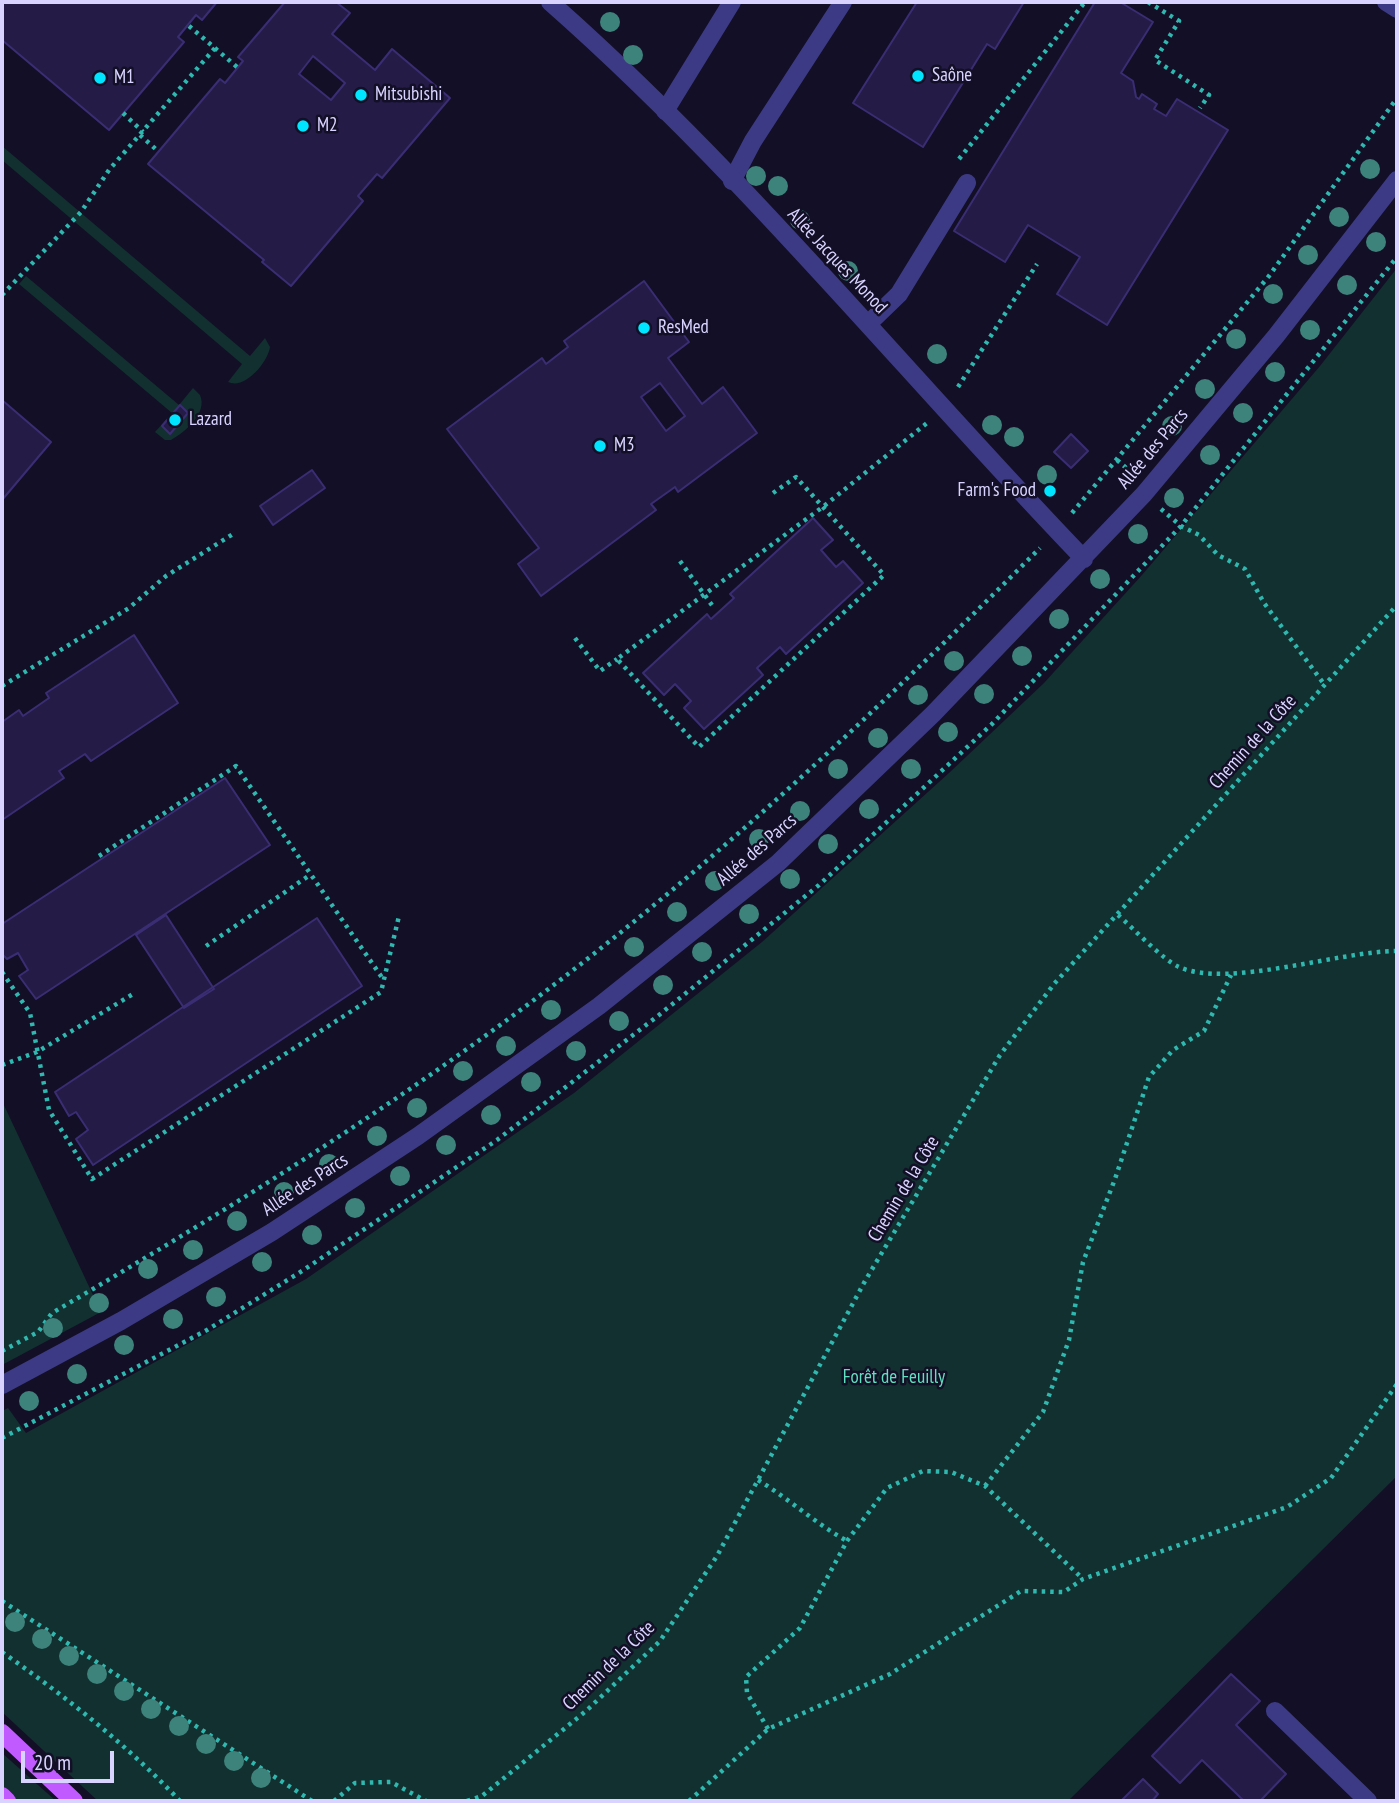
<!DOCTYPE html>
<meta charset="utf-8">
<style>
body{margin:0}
#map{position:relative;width:1399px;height:1803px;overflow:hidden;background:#130f26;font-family:"PT Sans Narrow",sans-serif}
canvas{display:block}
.frame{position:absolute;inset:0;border:4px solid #d9d4ff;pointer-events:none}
.scale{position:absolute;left:21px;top:1751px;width:93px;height:32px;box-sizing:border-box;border:4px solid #d9d4ff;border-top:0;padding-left:9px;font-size:21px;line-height:24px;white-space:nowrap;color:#d9d4ff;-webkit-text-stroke:5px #130f26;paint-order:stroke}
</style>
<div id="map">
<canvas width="1399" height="1803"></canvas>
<div class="frame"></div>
<div class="scale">20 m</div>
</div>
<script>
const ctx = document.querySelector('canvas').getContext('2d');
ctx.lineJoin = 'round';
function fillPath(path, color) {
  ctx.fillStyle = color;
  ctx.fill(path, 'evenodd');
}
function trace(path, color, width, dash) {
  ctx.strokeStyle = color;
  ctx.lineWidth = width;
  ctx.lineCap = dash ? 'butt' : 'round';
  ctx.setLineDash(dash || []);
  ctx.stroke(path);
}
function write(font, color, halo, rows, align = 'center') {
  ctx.font = font + ' "PT Sans Narrow",sans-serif';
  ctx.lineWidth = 5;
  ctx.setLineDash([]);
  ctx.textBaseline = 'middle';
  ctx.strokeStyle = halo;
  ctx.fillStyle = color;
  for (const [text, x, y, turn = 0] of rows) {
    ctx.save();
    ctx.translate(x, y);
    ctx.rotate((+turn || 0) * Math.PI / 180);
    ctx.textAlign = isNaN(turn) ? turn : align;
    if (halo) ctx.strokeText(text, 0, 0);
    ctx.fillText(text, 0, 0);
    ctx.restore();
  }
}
fillPath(new Path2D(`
 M2 146 250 356 265 338 270 347C268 362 245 390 228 382L242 364 2 160Z
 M1397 268V1476L1068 1801H98L2 1712V1411L8 1408 26 1433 306 1279 574 1093 762 942 949 773 1044 683 1142 575 1320 366Z
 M26 276 179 405 193 388 200 395C208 413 185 432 171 440H165L155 432 172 413 19 284Z
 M2 1101 101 1312 2 1365Z
 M2 1753 56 1801H2Z`), '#12302f');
const building = new Path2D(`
 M2 2H217L202 20 196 15 178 37 184 42 109 130 2 40Z
 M285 2H336L350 13 332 34 375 70 392 49 450 98 382 178 377 174 358 196 363 201 291 286 262 262 264 260 148 164 220 79 225 83 243 61 238 57ZM313 56 345 83 331 100 299 74Z
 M917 2H1024L995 49 987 44 923 147 853 103Z
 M1095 2H1120L1153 22 1121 73 1133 81 1136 97 1139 99 1142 94 1157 104 1154 109 1166 116 1177 99 1228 130 1107 325 1057 294 1080 257 1028 225 1005 262 954 231Z
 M644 281 689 342 668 358 702 404 723 387 757 433 678 492 675 487 651 504 656 510 541 596 518 564 539 548 447 429 542 358 546 364 568 347 564 341ZM660 383 685 416 666 431 641 397Z
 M2 400 51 442 2 500Z
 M180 405 188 413 170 434 162 426Z
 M1071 434 1088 451 1071 468 1054 452Z
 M312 470 325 488 273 525 260 506Z
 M813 518 833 540 821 550 836 567 843 561 863 583 786 654 780 647 757 668 763 675 704 729 684 708 691 701 675 684 664 695 643 673 707 614 711 619 734 598 730 594Z
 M134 635 178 703 91 761 85 754 59 771 64 778 2 820V722L19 710 23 716 49 698 46 693Z
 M225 778 270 845 36 999 19 976 28 970 18 953 7 959 2 954V924Z
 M166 915 214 989 184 1008 136 935Z
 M317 918 362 986 93 1165 76 1139 88 1130 76 1112 69 1116 55 1092Z
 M1231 1674 1260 1701 1236 1725 1286 1774 1260 1801H1244L1202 1760 1180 1783 1152 1756Z
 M1143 1779 1158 1794 1152 1801H1121Z`);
fillPath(building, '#241b47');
trace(building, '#3b2d73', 2);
trace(new Path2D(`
 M1148 2 1179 21 1155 60 1209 95 1200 108
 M189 26 237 67
 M123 113 143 132
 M140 135 159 152
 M959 159 1085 2
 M2 295 81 212 109 170 215 48
 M958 387 1037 264
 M1117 460 1132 473
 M773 493 796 477 884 575 699 747 617 659 824 506 927 423
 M1161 509 1181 526 1199 535 1218 555 1245 569 1264 603 1324 684
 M1072 513 1269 276 1397 98
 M680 561 714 608
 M575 638 600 671 617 659
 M2 686 129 608 166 576 233 534
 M99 856 236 766 383 979
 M1118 915C1133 928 1163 960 1179 967 1228 989 1339 951 1397 951
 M206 946 310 875
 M2 972 30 1013 49 1110 92 1179 381 992 399 916
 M2 1065 37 1052 133 994
 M2 1351 38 1332 52 1313C230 1209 405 1100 568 974 736 844 890 698 1040 548
 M2 1438 207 1330 302 1271 497 1140 659 1015 819 885 992 724 1181 526 1397 257
 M758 1480C789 1499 815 1523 847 1541
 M985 1486 1043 1412 1069 1340 1083 1262 1115 1179 1149 1077 1173 1050 1204 1031 1231 975
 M2 1601 312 1801
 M2 1652C66 1697 126 1744 180 1801
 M768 1729 747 1693 746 1677 800 1628 847 1541 887 1488 923 1471 951 1472 985 1486 1083 1579
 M334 1801 355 1783 391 1782 426 1801
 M467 1801 482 1796 586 1711 660 1641 717 1556 865 1281 1000 1055 1054 984 1397 605
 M689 1801 768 1729 890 1674 1021 1591 1064 1592 1083 1579 1287 1507 1331 1478 1397 1384`), '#2fb8b0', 4.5, [3.5, 5]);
trace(new Path2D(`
 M1386 2 1397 9
 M665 111 732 2
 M732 181 753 141 843 2
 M868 324 899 294 967 183
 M1275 1711 1368 1801`), '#3d3a85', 18);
trace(new Path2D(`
 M550 2C743 172 906 374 1084 559
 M2 1385 121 1321 272 1232 418 1136 599 1006 778 863 933 714 1144 494 1276 336 1397 180`), '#3d3a85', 18);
trace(new Path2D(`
 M2 1733 74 1801
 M2 1796 7 1801`), '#c25bff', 18);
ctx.fillStyle = '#3d827b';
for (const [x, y] of [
 [610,22],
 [633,55],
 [1370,169],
 [756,176],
 [778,186],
 [1339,217],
 [800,220],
 [1376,242],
 [1308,255],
 [848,271],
 [1347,285],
 [1273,294],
 [1310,330],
 [1236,339],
 [937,354],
 [1275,372],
 [1205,389],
 [1243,413],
 [992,425],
 [1172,426],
 [1014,437],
 [1210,455],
 [1047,475],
 [1174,498],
 [1138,534],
 [1100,579],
 [1059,619],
 [1022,656],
 [954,661],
 [984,694],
 [918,695],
 [948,732],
 [878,738],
 [838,769],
 [911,769],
 [869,809],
 [800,811],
 [759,839],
 [828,844],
 [790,879],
 [715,881],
 [677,912],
 [749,914],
 [634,947],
 [702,952],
 [663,985],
 [551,1010],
 [619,1021],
 [506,1046],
 [576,1051],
 [463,1071],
 [531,1082],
 [417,1108],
 [491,1115],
 [377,1136],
 [446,1145],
 [329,1164],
 [400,1176],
 [284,1192],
 [355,1208],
 [237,1221],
 [312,1235],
 [193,1250],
 [262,1262],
 [148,1269],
 [216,1297],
 [99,1303],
 [173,1319],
 [53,1328],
 [124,1345],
 [77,1374],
 [29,1401],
 [15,1622],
 [42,1639],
 [69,1656],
 [97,1674],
 [124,1691],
 [151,1709],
 [179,1726],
 [206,1744],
 [234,1761],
 [261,1778]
]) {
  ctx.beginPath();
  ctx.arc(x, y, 10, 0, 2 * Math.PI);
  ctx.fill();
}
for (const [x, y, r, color] of [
 [918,76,7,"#00e5ff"],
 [100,78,7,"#00e5ff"],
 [361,95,7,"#00e5ff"],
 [303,126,7,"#00e5ff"],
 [644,328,7,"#00e5ff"],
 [175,420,7,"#00e5ff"],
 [600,446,7,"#00e5ff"],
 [1050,491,7,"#00e5ff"]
]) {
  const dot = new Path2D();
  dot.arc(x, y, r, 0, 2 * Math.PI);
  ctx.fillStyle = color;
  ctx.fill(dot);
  trace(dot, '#130f26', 2.5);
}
write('19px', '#d9d4ff', '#130f26', [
 ["Saône",932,76],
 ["M1",114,78],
 ["Mitsubishi",375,95],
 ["M2",317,126],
 ["ResMed",658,328],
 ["Lazard",189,420],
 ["M3",614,446],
 ["Farm's Food",1036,491,"right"]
], 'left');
write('19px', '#d9d4ff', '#130f26', [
 ["Allée Jacques Monod",837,261,47],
 ["Allée des Parcs",1153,449,-50],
 ["Chemin de la Côte",1253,742,-48],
 ["Allée des Parcs",757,850,-41],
 ["Allée des Parcs",305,1185,-33],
 ["Chemin de la Côte",904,1189,-59],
 ["Chemin de la Côte",609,1666,-44]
]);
write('19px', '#5fe0c0', '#130f26', [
 ["Forêt de Feuilly",894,1378]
]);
</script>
